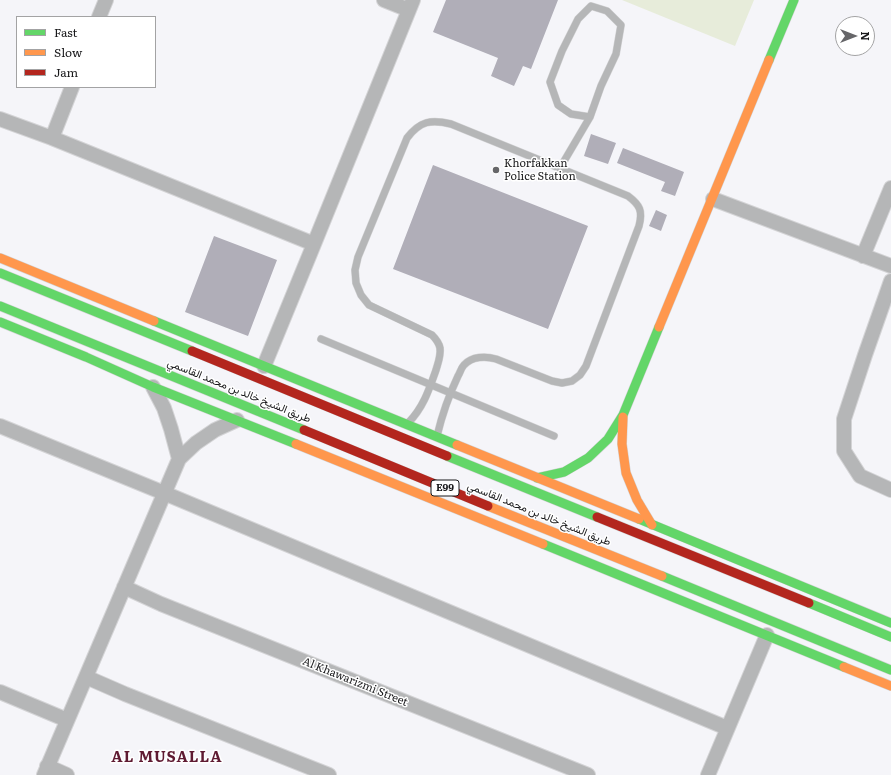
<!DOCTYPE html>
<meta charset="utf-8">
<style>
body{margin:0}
#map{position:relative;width:891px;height:775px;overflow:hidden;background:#f5f5f9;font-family:Literata,serif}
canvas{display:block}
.legend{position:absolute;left:16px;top:16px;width:140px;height:72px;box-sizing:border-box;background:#fff;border:1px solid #a3a3a4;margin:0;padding:5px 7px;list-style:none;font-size:12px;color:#19191b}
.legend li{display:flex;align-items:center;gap:8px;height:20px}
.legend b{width:20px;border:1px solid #a3a3a4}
.north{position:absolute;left:835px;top:16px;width:40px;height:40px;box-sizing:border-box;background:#fff;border:1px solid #a3a3a4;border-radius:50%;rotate:90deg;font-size:11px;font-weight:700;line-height:16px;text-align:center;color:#19191b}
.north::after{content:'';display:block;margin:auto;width:14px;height:18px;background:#666669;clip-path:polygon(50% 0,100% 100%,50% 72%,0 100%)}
</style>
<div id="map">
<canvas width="891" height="775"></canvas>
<ul class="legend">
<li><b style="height:5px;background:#63d668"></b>Fast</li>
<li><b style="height:5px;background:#ff974d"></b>Slow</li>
<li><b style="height:5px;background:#b3261e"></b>Jam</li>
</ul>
<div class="north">N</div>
</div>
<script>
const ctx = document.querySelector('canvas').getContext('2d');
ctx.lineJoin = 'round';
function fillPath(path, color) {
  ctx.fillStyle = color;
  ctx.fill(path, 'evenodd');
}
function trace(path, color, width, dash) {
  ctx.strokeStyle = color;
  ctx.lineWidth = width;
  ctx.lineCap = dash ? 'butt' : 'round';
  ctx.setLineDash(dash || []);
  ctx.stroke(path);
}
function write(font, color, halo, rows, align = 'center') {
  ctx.font = font + ' Literata,Vazirmatn,serif';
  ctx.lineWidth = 3;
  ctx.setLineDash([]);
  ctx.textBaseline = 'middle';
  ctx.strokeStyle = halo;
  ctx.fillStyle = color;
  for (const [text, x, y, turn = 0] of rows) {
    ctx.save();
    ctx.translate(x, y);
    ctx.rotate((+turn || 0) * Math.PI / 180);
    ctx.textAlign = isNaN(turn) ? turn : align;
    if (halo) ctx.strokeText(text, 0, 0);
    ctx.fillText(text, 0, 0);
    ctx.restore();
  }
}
fillPath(new Path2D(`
 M622 0H754L735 46Z`), '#e7ecda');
fillPath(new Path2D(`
 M446 0H558L531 69 523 66 514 86 491 76 498 58 433 32Z
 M591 134 616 143 608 164 584 156Z
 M623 148 684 172 675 196 661 191 665 182 617 163Z
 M433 165 588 226 548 329 393 269Z
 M656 210 667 215 661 231 649 226Z
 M214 236 277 260 248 336 185 312Z`), '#b0aeb8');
const lane = new Path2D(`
 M560 168 590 117 601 86 616 54 621 25 607 11 591 6 578 19 562 51 550 82 558 105 571 114 590 117
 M321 339 554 436
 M408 423C423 408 429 390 436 370 438 363 441 356 440 348 439 343 436 339 432 335L369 305 361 295 356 283 355 270 358 257 407 138C420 121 431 119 451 124L628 196C640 205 643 211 639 226L586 366 580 375 572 381 562 383 552 381 496 359C486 356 472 356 464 365 461 368 460 373 458 376 449 395 442 415 437 436`);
const street = new Path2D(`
 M384 0 409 10
 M99 17 106 0
 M0 119 52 138 314 244
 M52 138 72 87
 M713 199 891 266
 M863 256 891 188
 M891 281 865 355 844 419V451L860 476 891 490
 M264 366 314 244 413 0
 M153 387 164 408 171 429 179 459
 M0 426 164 493 727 728
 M124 587 161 604 588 775
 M86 677 125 694 329 775
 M0 692 67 720
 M47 766 67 775
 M44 775 179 459 196 443 215 430 237 420
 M708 775 767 635`);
const fast = new Path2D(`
 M769 60 794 0
 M0 273 192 351
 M0 306 304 430
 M154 321 457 445
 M0 322 86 357 153 387 296 444
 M447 456 597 517
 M537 478 564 472 588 458 608 439 623 415 659 327
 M639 519 891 623
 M543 544 844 667
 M662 576 891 670
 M809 603 891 637`);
const slow = new Path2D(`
 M0 258 154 321
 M659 327 769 60
 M623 417 622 444 626 473 637 500 652 525
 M296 444 543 544
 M457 445 639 519
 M488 506 662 576
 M844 667 891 686`);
const jam = new Path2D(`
 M192 351 447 456
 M304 430 488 506
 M597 517 809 603`);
trace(lane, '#d3d3d5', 8);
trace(street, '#d3d3d5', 16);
trace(fast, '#d3d3d5', 10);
trace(slow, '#d3d3d5', 10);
trace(jam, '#d3d3d5', 10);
trace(lane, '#b5b6b7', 7);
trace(street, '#b5b6b7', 14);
trace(fast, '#63d668', 9);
trace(slow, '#ff974d', 9);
trace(jam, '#b3261e', 9);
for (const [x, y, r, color] of [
 [496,170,4,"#666669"]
]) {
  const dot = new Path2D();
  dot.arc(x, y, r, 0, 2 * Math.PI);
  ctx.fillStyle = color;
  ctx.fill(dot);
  trace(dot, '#fff', 1.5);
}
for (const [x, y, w] of [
 [445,488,28]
]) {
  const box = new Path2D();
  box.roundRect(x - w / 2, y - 8, w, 16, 3);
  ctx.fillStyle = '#fff';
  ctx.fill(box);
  trace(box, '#19191b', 1);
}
write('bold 10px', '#19191b', null, [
 ["E99",445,488]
]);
write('11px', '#19191b', '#fff', [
 ["Khorfakkan",504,164],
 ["Police Station",504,177]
], 'left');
write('11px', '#19191b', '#fff', [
 ["طريق الشيخ خالد بن محمد القاسمي",239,391,22],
 ["طريق الشيخ خالد بن محمد القاسمي",539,514,22],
 ["Al Khawarizmi Street",355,682,22]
]);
ctx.letterSpacing = '1px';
write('bold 15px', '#5f1b32', '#fff', [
 ["AL MUSALLA",167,758]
]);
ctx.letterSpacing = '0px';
</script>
